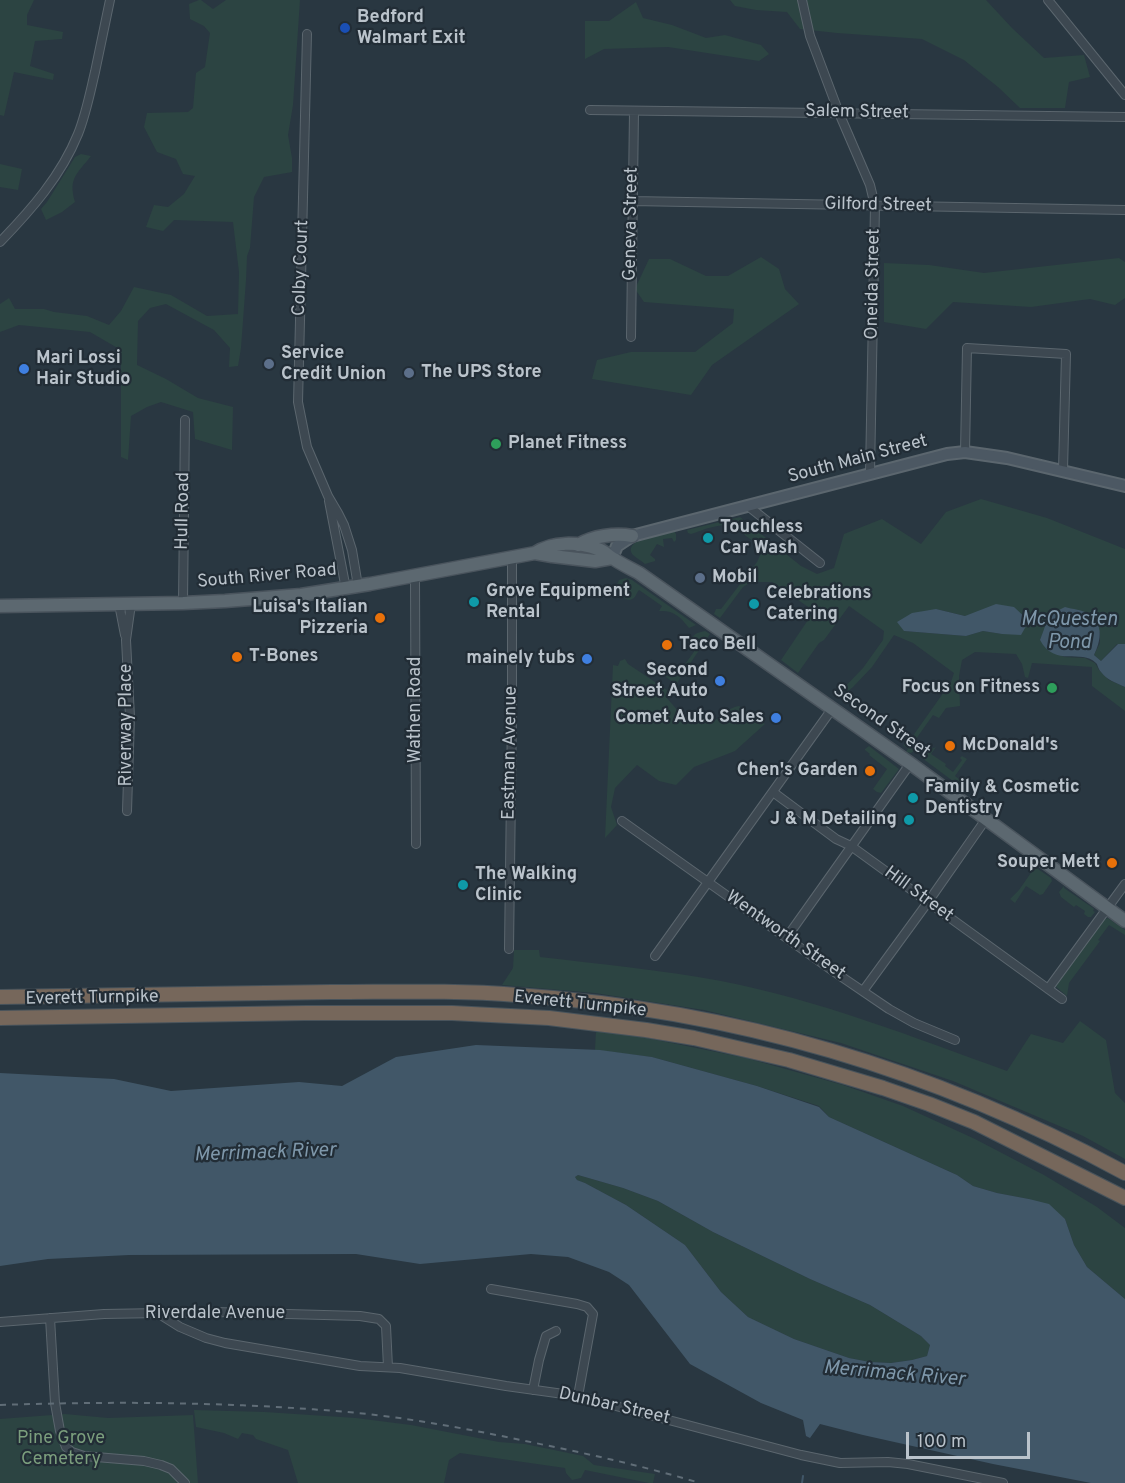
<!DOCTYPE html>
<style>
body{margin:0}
#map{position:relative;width:1125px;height:1483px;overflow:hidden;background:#293741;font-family:Overpass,sans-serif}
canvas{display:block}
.scale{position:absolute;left:906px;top:1432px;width:124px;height:27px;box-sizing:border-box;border:3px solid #bac3cb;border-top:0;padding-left:8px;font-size:18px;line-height:21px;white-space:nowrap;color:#bac3cb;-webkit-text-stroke:4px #222d36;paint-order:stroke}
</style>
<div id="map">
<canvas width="1125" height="1483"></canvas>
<div class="scale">100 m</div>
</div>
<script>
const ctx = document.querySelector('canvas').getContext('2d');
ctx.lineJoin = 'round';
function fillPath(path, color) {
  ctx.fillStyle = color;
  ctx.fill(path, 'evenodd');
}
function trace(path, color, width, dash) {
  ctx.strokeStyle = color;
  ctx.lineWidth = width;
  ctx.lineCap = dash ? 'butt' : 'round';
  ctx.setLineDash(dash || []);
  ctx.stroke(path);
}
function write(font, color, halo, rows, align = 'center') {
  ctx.font = font + ' Overpass,sans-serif';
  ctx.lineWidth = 4.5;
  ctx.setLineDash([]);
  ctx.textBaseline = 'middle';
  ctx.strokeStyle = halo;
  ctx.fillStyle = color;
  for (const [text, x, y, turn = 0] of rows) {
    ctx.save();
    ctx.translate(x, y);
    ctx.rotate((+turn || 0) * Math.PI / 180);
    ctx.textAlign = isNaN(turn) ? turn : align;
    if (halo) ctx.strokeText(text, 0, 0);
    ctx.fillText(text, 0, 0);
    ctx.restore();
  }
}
fillPath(new Path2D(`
 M0 0H34L27 15V25L63 32 62 39 35 41 30 66 54 74 53 80 14 72 4 116 0 115Z
 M199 0H201L213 9 226 0H300L293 105 288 135 292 158V172L264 177 254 197 250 248 247 256 246 280 241 348 238 366 229 367 230 348 214 330 166 304 150 308 138 321 137 365 166 379 198 398 233 407 232 450 195 439 193 412 161 402 147 407 131 416 128 460 121 457V350L90 332 19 325 0 332V304L9 298 15 309H44L54 312 87 316 109 325 121 311 134 287 171 295 207 316 238 314 239 272 233 222 174 220 163 231 146 227 154 205 168 207 184 194 195 176 183 174 176 159 157 152 144 127 147 113 188 112 193 108 196 73 205 67 210 33 204 26 190 19 189 4Z
 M730 0H986L1012 28 1044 58 1084 55 1090 77 1069 82 1065 108H1020L998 87 964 60 922 39 837 33 800 29 787 12 756 10 735 6Z
 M636 2 643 18 672 25 706 38 725 35 761 45 769 54 759 61 668 47 604 49 585 59V21H609Z
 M81 154 91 156C77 174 68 178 75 202L62 212 46 220 41 209 47 202 75 157Z
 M0 164 22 169 18 190 0 187Z
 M761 257 779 269 785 289 799 304 712 365 691 395 592 379 597 360 631 352H695L733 323 734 309 644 302 635 289 649 259H670L706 276H728Z
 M1119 258 1125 262V298L1115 305 1090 299 1031 307 953 302 926 329 884 322V263L929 265 984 273Z
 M981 499 1047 518 1125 549V644H1117L1101 661 1094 655 1100 643V632L1044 631 1040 640 1064 657 1085 658 1095 663 1099 670 1109 680 1125 687V711L1092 686V667L1032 663 1028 678 1025 677 1022 664 1016 654 975 652 962 660 959 676 960 706 946 708 939 718 933 715 911 746 917 749 911 753 906 752 908 749 903 745 910 740 951 682 954 673 913 643 894 635 872 667 853 687 840 698 838 694 863 668 883 640 884 631 849 606 824 640 819 643 798 673 781 660 814 611 772 582H751L743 587 720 618 714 614 716 609H721L757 562 762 551 760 546 732 526C718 523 704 530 691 534L688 533 687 530 740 517 801 566 817 574 834 568 844 534 882 519 921 544 946 512ZM936 609 965 616 1002 634 983 631 966 636 904 631Z
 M674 531 676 534V540L674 542 672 538 663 539 664 547 657 544 650 555 655 559V561L645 564C642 561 636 558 633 555 621 539 665 533 674 531Z
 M626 578 632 580 696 625 689 628C680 616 673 610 659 611L662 606 639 590C637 592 636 596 634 598 626 604 619 593 616 587L619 580Z
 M705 631 710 634 667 698C678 711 684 720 701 721 707 722 710 723 715 720 724 715 729 707 739 706L765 724 735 751 694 767 676 785 659 781 637 765 615 788 611 807 617 825 605 838 613 665 618 666 620 661 625 659 628 664 667 690 673 682 666 677V676L676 677 698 646 690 644C692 634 696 633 705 631Z
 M869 746 899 769 881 793 877 792 873 789 887 769 869 755 870 754 865 750V749Z
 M936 747 931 754 946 764 945 766 953 772 962 760 960 758 962 756 967 759 955 776 968 786 965 790 922 758 927 751Z
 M1035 867 1051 878 1052 881 1043 894 1040 895 1026 886 1015 903 1010 899 1019 890Z
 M1064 886V888L1093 908 1094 909 1093 911 1095 912 1091 917H1088L1084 914 1085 911 1076 905 1074 907 1061 897 1059 892Z
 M1108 918 1125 930V935L1109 925 1098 940 1100 941 1069 983 1067 996 1055 986 1103 920Z
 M514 950H539L540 957C600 964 661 970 721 981 819 1000 913 1037 1007 1071L1031 1034 1063 1043 1080 1021 1106 1040 1115 1093 1125 1103V1159L1083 1136 953 1081 841 1043 704 1010 595 993 502 985 513 968Z
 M596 1031 637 1036 746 1058 843 1085 903 1106 975 1139 1044 1175 1097 1207 1125 1228V1299L1087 1267 1074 1245 1065 1219 1029 1199 997 1193 973 1186 957 1175 829 1117 819 1106 757 1086 652 1057 595 1050Z
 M578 1175 623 1188 658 1201 713 1232 810 1279 870 1305 921 1336 930 1345 927 1356 912 1360 891 1363 870 1362 849 1358 794 1339 748 1317 721 1292 685 1245 626 1205 585 1183 577 1180 575 1177Z
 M194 1410 265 1412 356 1418 411 1425 499 1442 525 1444 583 1456 594 1465 655 1474 653 1483H649L585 1470 581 1478 572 1480 566 1473 565 1468 460 1453 449 1460 444 1483H298L288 1450 256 1439 253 1435 242 1433 238 1439 224 1433 196 1427Z
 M65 1414 108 1418 193 1415 198 1483H0V1419Z`), '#2c4442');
fillPath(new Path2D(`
 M996 604 1014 607 1029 621 1021 635 1002 634 983 631 966 636 904 631 897 622 912 613 936 609 965 616Z
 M1065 607C1072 609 1083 610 1089 614 1104 624 1101 641 1094 655L1101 661 1118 644H1125V687C1116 683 1107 680 1101 672 1098 669 1098 665 1096 663 1081 648 1055 668 1040 640 1048 621 1045 616 1065 607Z
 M476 1045 600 1050 652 1057 757 1086 819 1107 829 1117 957 1175 973 1186 997 1193 1029 1199 1049 1204 1065 1219 1074 1245 1087 1267 1125 1299V1483H1091L993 1464 863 1435 820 1424 810 1438 806 1436 803 1420 761 1403 690 1364 629 1285 609 1272 568 1257 531 1254 420 1264 356 1254 129 1255 48 1259 0 1266V1073L114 1079 171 1091 299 1082 342 1086 396 1057ZM578 1175 623 1188 658 1201 713 1232 810 1279 870 1305 921 1336 930 1345 927 1356 912 1360 891 1363 870 1362 849 1358 794 1339 748 1317 721 1292 685 1245 626 1205 585 1183 577 1180 575 1177Z`), '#415768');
trace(new Path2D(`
 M802 1483 803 1476`), '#415768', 2);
const minor = new Path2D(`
 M802 0 810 36 839 113 870 185 875 206 870 473
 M1048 0 1125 95
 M307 34 298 402 307 447 328 496 338 513 344 525 352 550 358 586
 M590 110 1125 117
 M632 201 1125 210
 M0 242C31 210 61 176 78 134 86 114 90 93 95 72 100 48 105 24 110 0
 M631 337 634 111
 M965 452 967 348 1066 354 1063 470
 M329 501 346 589
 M748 506 820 563
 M415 576 416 844
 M183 603 185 420
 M119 604 125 635
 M773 792 836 839 851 846 1062 999
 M127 811 130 717 126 640 131 604
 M622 821 833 971 889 1009 914 1023 955 1040
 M787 937 910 764
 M509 949 512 713V556
 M655 956 832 709
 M1048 989 1125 884
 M863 991 928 902 986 819
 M491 1289 577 1304 587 1307 593 1314 578 1396
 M156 1312 180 1327 206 1338 225 1343 360 1366 400 1368 506 1386 578 1396 801 1455 840 1463 888 1462 908 1464 1003 1483
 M50 1318 55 1403 60 1431 66 1447 72 1452 84 1456 144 1461 161 1465 171 1469 185 1483
 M0 1322 104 1314 215 1312 360 1316 379 1319 386 1326 388 1367
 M533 1390 539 1360 546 1336 556 1331`);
const secondary = new Path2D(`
 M612 558 617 546 632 536 947 454 965 452 1007 458 1125 486`);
const primary = new Path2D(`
 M578 545C593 536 615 533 632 536
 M535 553 552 556 595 561 612 558
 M0 606 183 603 225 601 301 595 370 584 535 553C553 541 578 542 598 549 605 551 608 556 614 559 621 564 630 568 639 573L911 764 1125 921`);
const motorway = new Path2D(`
 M0 997C110 996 221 993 331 992 393 992 455 990 517 995 735 1010 933 1069 1125 1173
 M0 1018 305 1013H452L549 1018 646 1030 694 1038 789 1060 883 1088 929 1104 974 1122 1125 1198`);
trace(minor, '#5b666e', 10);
trace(secondary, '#5b666e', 14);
trace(primary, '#4a545d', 15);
trace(motorway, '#48535b', 16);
trace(minor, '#3d4851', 8);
trace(secondary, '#4c5863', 10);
trace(primary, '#5c6870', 12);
trace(motorway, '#76675b', 14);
trace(new Path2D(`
 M0 1405C119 1401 239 1402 358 1413 426 1420 493 1434 559 1448 607 1458 653 1469 700 1483`), '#606d77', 2, [6, 6]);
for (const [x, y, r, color] of [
 [345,28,6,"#1a4fb4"],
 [269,364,6,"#5c6f8a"],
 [24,369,6,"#3f7fe0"],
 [409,373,6,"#5c6f8a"],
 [496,444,6,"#2e9e5b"],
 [708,538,6,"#0f9aa8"],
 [700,578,6,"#5c6f8a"],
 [474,602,6,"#0f9aa8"],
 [754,604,6,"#0f9aa8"],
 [380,618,6,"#e8710a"],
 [667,645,6,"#e8710a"],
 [237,657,6,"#e8710a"],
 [587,659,6,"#3f7fe0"],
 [720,681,6,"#3f7fe0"],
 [1052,688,6,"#2e9e5b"],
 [776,718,6,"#3f7fe0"],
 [950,746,6,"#e8710a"],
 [870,771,6,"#e8710a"],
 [913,798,6,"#0f9aa8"],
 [909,820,6,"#0f9aa8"],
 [1112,863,6,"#e8710a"],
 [463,885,6,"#0f9aa8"]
]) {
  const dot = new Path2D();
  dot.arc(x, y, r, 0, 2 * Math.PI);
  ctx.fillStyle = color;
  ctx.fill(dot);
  trace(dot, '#222d36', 2);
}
write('bold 18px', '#bac3cb', '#222d36', [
 ["Bedford",357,18],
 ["Walmart Exit",357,39],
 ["Service",281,354],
 ["Credit Union",281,375],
 ["Mari Lossi",36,359],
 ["Hair Studio",36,380],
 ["The UPS Store",421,373],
 ["Planet Fitness",508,444],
 ["Touchless",720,528],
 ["Car Wash",720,549],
 ["Mobil",712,578],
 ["Grove Equipment",486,592],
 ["Rental",486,613],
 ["Celebrations",766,594],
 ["Catering",766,615],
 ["Luisa's Italian",368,608,"right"],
 ["Pizzeria",368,629,"right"],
 ["Taco Bell",679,645],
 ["T-Bones",249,657],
 ["mainely tubs",575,659,"right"],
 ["Second",708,671,"right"],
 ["Street Auto",708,692,"right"],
 ["Focus on Fitness",1040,688,"right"],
 ["Comet Auto Sales",764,718,"right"],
 ["McDonald's",962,746],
 ["Chen's Garden",858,771,"right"],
 ["Family & Cosmetic",925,788],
 ["Dentistry",925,809],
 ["J & M Detailing",897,820,"right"],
 ["Souper Mett",1100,863,"right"],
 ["The Walking",475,875],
 ["Clinic",475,896]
], 'left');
write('18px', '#bac3cb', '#222d36', [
 ["Salem Street",857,113,1],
 ["Gilford Street",878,206,1],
 ["Geneva Street",632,224,-89],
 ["Colby Court",302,268,-88],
 ["Oneida Street",874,284,-89],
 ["South Main Street",858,460,-15],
 ["Hull Road",184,511,-89],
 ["South River Road",267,577,-5],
 ["Wathen Road",416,710,-90],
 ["Second Street",881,722,35],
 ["Riverway Place",127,725,-90],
 ["Eastman Avenue",511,753,-89],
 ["Hill Street",918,895,36],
 ["Wentworth Street",785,936,35],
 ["Everett Turnpike",92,999,-1],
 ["Everett Turnpike",580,1005,6],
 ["Riverdale Avenue",215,1314],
 ["Dunbar Street",614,1407,13]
]);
write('18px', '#7b9e7d', '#222d36', [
 ["Pine Grove",61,1439],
 ["Cemetery",61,1460]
]);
write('italic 20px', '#7e97aa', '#222d36', [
 ["McQuesten",1069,621],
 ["Pond",1069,644],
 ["Merrimack River",265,1154,-2],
 ["Merrimack River",894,1375,5]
]);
</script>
